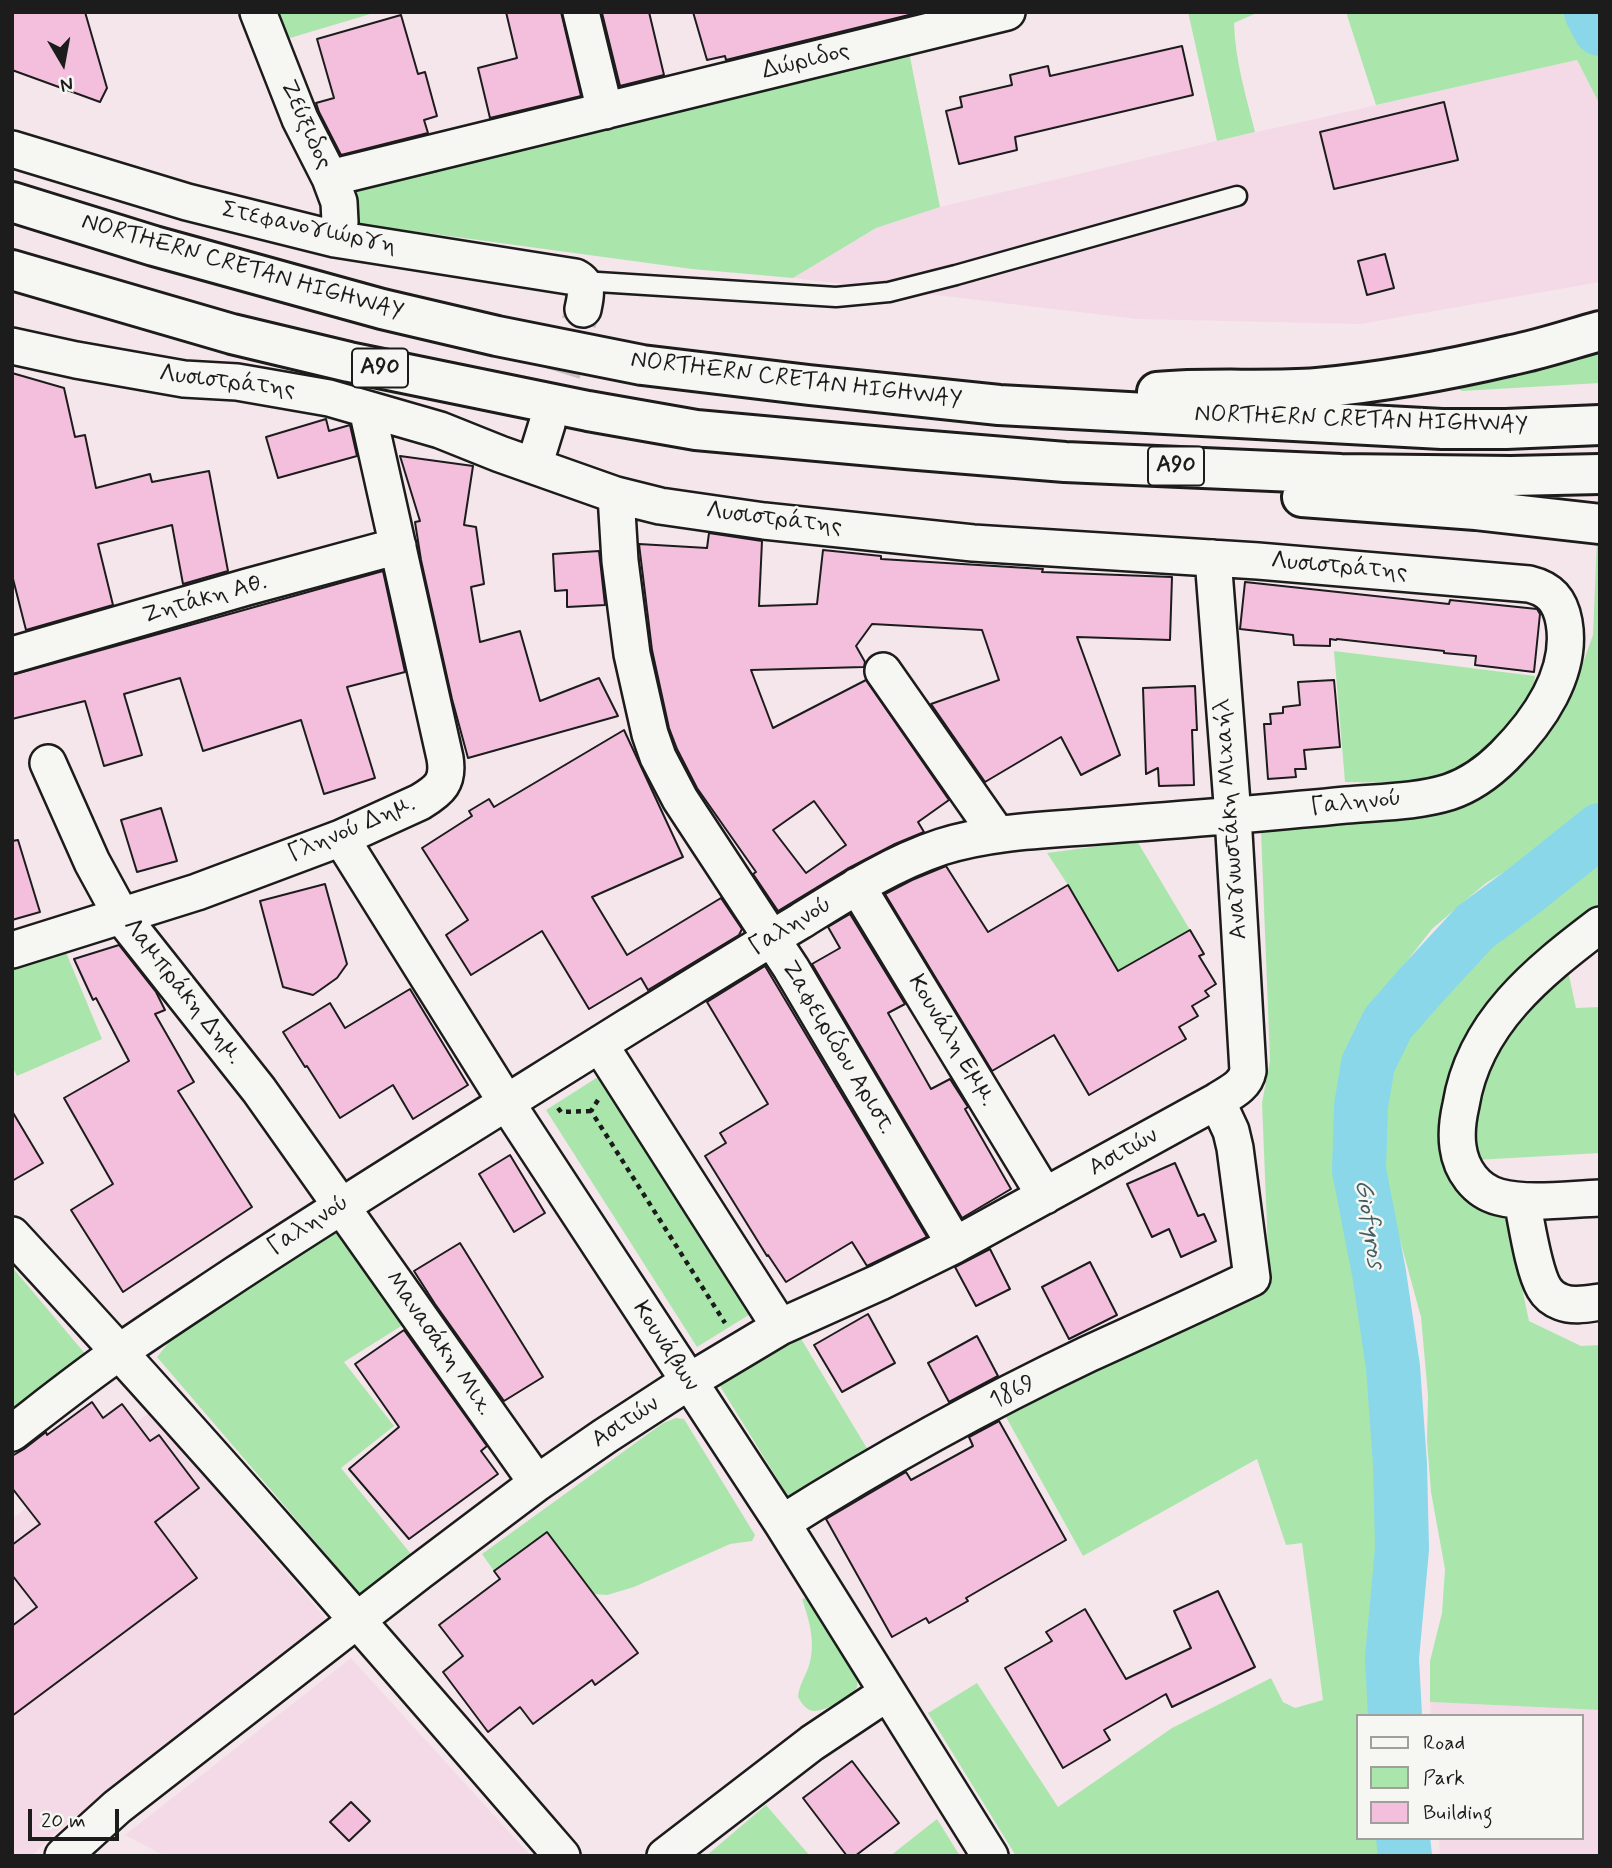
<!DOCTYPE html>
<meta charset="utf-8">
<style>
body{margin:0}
#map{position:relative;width:1612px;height:1868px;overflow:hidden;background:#f5e6eb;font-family:Mynerve,sans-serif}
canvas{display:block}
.frame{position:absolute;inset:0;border:14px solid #1c1c1c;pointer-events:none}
.legend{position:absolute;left:1356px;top:1714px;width:228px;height:126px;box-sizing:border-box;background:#f6f6f2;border:2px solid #9f9f9c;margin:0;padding:9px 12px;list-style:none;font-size:21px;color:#1c1c1c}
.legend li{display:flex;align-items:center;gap:14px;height:35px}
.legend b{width:35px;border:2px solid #9f9f9c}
.north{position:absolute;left:28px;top:28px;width:70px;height:70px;-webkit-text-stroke:5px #f6f6f2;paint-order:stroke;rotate:170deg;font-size:19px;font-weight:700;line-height:28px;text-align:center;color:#1c1c1c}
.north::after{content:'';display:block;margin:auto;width:24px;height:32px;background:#1c1c1c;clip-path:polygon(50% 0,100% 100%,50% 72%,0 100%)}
.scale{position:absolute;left:28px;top:1809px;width:91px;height:32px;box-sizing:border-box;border:4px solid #1c1c1c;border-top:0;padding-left:9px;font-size:21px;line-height:24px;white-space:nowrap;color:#1c1c1c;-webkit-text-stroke:5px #f6f6f2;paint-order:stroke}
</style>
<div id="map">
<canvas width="1612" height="1868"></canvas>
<div class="frame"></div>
<ul class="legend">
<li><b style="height:9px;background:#f6f6f2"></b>Road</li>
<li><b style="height:19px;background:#aae6ac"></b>Park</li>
<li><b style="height:19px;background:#f3bfdc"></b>Building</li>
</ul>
<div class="north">N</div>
<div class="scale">20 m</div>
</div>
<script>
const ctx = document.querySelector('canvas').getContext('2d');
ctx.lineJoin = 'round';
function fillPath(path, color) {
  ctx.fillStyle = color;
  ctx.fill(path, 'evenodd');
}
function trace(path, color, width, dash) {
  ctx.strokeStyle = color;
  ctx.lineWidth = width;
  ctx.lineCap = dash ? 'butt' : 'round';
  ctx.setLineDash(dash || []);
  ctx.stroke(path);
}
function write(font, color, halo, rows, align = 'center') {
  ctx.font = font + ' Mynerve,sans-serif';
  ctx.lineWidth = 5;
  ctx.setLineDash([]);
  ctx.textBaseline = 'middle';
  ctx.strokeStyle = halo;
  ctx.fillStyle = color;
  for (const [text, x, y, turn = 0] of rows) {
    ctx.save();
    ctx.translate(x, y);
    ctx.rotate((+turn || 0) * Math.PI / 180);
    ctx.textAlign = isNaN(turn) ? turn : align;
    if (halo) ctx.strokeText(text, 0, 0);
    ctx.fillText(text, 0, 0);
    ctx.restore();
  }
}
fillPath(new Path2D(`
 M1577 60 1600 105V282L1360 324 1137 319 793 278 876 228 940 207 1217 141Z
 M149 1413 328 1621 55 1833 32 1856H12V1519Z
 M351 1658 531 1856H165L125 1835Z
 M1430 1702 1600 1710V1856H1440L1439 1838H1582V1716H1431Z`), '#f4dae6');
fillPath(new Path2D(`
 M270 12H377L280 41Z
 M1188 12H1259L1234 23C1235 60 1246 96 1255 132L1217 141Z
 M1346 12H1600V105L1577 60 1376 105Z
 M909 52 940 207 876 228 793 278 692 269 353 223 347 184Z
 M1600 346V383L1462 391 1457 388 1455 380Z
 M1597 538 1600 539V805L1555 841 1486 883 1432 929 1360 1021 1343 1088 1346 1172 1355 1218 1382 1397 1390 1524 1379 1662 1382 1716H1358V1838H1390L1392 1856H1016L928 1713 977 1683 1058 1807 1172 1728 1271 1678 1283 1702 1295 1708 1323 1700 1302 1543 1286 1545 1257 1459 1083 1556 1006 1417 1148 1343 1269 1275 1262 1103 1270 1061 1261 831 1348 818 1495 781 1542 741 1569 701 1593 635Z
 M1334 651 1535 676 1531 701 1487 756 1435 780 1404 783 1345 782Z
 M1137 841 1190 930 1118 971 1068 885 1047 853Z
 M1600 847V909L1509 979 1459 1060 1449 1104 1505 1209 1529 1321 1581 1346 1600 1345V1710L1430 1702V1661L1442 1613 1445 1569 1431 1492 1427 1441 1428 1396 1421 1317 1385 1185 1378 1099 1389 1060 1417 1008 1487 933Z
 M65 950 102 1039 17 1076 12 1066V966Z
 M1568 971 1576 1008 1600 1007V1153L1476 1160 1471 1125 1477 1089 1515 1017Z
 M601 1075 752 1313 697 1347 546 1110Z
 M338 1230 406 1323 344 1362 394 1426 341 1468 411 1554 361 1595 157 1357 169 1342 222 1305Z
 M12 1267 87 1356 12 1414Z
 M800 1337 868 1450 789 1498 720 1386Z
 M676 1418 684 1419 755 1535 752 1541 730 1544 634 1587 607 1595 594 1594 547 1532 494 1571 482 1554 663 1423Z
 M808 1597 851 1666C854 1672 859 1680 857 1687 855 1695 823 1712 814 1711 806 1710 802 1704 798 1697 799 1687 803 1680 807 1671 817 1647 810 1622 802 1599Z
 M766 1805 810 1856H706Z
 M937 1819 960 1856H890Z`), '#aae6ac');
trace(new Path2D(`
 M1591 12 1600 29
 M1395 1716 1392 1658 1402 1549 1400 1464 1393 1367 1379 1273 1359 1170 1361 1106 1368 1064 1388 1023 1425 981 1475 927 1525 890 1600 830
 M1403 1838 1405 1856`), '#8ad7ea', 54);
const building = new Path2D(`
 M12 12H85L107 88 100 102 12 70Z
 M506 12H561L581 96 490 118 478 68 517 58Z
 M605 12H649L664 75 620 86 602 13Z
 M693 12H921L726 60 725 56 707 60Z
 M401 15 418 74 425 72 437 116 424 120 428 133 341 155 319 112 316 103 334 98 317 39Z
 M1182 46 1193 95 1015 137 1017 150 959 164 946 111 962 107 960 97 1012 85 1010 75 1048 66 1050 76Z
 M1444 102 1458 160 1334 189 1320 132Z
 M1385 254 1394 288 1367 295 1358 261Z
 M12 373 64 388 75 437 85 435 96 488 150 474 152 482 209 471 228 571 183 584 172 525 98 544 113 605 26 630 12 575Z
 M326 419 329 431 350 425 357 456 278 478 266 437Z
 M400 456 473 466 464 525 476 527 484 584 471 587 480 642 520 631 540 701 599 678 618 716 468 758 452 699 421 560 415 522 420 521Z
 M709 533 762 541 759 606 817 604 823 550 881 556V559L1043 569 1042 572 1172 577 1170 640 1077 637 1120 755 1081 775 1061 737 985 782 931 704 999 680 982 630 872 624 856 646 865 662 864 667 751 670 773 728 866 680 949 800 918 822 924 832 895 844 847 869 778 911 753 874 756 872 697 788 677 749 669 728 652 650 639 544 707 548ZM814 801 846 845 806 873 773 830Z
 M599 551 605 605 567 607V590L555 591 553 554Z
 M383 571 405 672 347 687 375 778 324 794 301 720 203 751 180 678 124 694 142 755 104 766 85 701 12 719V675Z
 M1245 582 1449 604 1450 600 1537 609 1540 614 1534 672 1475 665 1476 656 1444 653V651L1337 639 1336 640 1330 639V646L1294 645 1293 635 1240 629Z
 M1334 680 1340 747 1304 750 1306 769H1295L1296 777 1268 779 1264 724H1271L1270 714 1283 713V707L1300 705 1298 682Z
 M1195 686 1197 730H1192L1194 785 1159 786 1158 768 1146 774 1143 688Z
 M624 730 683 857 592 897 627 955 721 898 742 929 739 935 648 990 641 978 589 1009 542 931 471 975 446 935 468 920 422 848 472 816 469 811 489 799 494 807Z
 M161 808 177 861 137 872 121 820Z
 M18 840 40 912 12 920V841Z
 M946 866 988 932 1068 885 1118 971 1190 930 1204 954 1199 956 1216 984 1205 991 1209 996 1192 1006 1198 1016 1179 1027 1186 1039 1089 1095 1054 1035 992 1071 885 894 912 880Z
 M325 884 347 964 337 978 313 995 283 987 260 901Z
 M850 914 905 1004 888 1013 931 1089 950 1079 968 1107 965 1109 1011 1189 962 1218 812 964 840 948 828 927Z
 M119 945 156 992 165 1010 155 1014 194 1082 178 1091 252 1207 123 1292 71 1210 113 1184 64 1098 129 1061 96 998 93 1000 74 959Z
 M765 966 927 1237 867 1266 852 1242 786 1282 768 1255 767 1256 705 1156 726 1143 720 1133 768 1104 707 1002Z
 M410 989 468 1085 413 1119 393 1085 340 1118 307 1066 305 1067 283 1032 330 1003 345 1028Z
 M12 1111 43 1163 12 1181Z
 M510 1155 545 1213 514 1232 479 1174Z
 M1175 1163 1198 1216 1204 1214 1216 1241 1181 1257 1169 1229 1152 1237 1127 1184Z
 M460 1243 543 1377 504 1401 435 1304 414 1271Z
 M990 1249 1010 1289 976 1306 955 1267Z
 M1090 1262 1117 1315 1069 1339 1042 1287Z
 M868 1314 895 1363 842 1392 814 1345Z
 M404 1330 487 1446 481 1451 498 1474 409 1539 349 1469 399 1427 355 1364Z
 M977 1336 998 1376 949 1402 928 1363Z
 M92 1402 103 1418 122 1404 150 1441 159 1435 199 1488 155 1522 197 1578 12 1716V1626L37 1607 12 1575V1545L40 1524 12 1488V1456L24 1449 46 1432 47 1435Z
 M999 1421 1066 1540 966 1598 968 1601 929 1623 926 1618 892 1637 826 1519 906 1472 911 1480 973 1446 969 1437Z
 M547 1532 638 1653 595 1685 592 1680 533 1724 520 1707 488 1732 443 1672 463 1656 439 1625 500 1579 494 1571Z
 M1218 1591 1255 1667 1172 1707 1166 1694 1104 1730 1110 1740 1063 1768 1005 1668 1052 1641 1046 1632 1085 1609 1126 1679 1191 1648 1174 1611Z
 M852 1761 899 1823 855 1856H847L803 1798Z
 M351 1802 370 1821 349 1841 330 1822Z`);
fillPath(building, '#f3bfdc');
trace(building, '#1c1c1c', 2);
trace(new Path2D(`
 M547 424 583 309`), '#cabec2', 35, [35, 18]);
const service = new Path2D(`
 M582 281 836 297 889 292 956 275 1237 196`);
const minor = new Path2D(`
 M258 12 300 119 330 178 339 202 340 222 335 239
 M581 12 605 111
 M12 149 187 202 335 239 575 277C589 284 586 295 583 309
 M330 178 1007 12
 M12 346 76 360 184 379 237 382 329 398 440 430 500 454 616 495 660 506 764 521 973 543 1258 561 1529 584C1550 589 1560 600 1564 622 1573 673 1538 722 1504 756 1489 771 1470 785 1449 792 1417 802 1380 802 1346 805 1267 813 1189 819 1110 825 1053 830 995 830 941 847 890 864 844 894 799 922 742 956 686 991 629 1026 498 1108 366 1189 236 1274 197 1300 157 1326 118 1353 82 1378 47 1406 12 1433
 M534 466 547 424
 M616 495 620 561 632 654 650 734 658 757 680 799 791 968 955 1245
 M12 655 247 587 398 546
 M883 671 997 834
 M48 763 92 862 122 917 259 1090 537 1483
 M341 838 506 1102 782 1523 990 1856
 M857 886 1045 1196
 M1600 925C1538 972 1474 1023 1461 1105 1458 1118 1456 1133 1458 1147 1461 1170 1476 1191 1499 1197 1529 1205 1569 1199 1600 1198
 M12 950 197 892 341 838 420 802C440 790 449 782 445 758L367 409
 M600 1045 780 1327
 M1522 1201C1527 1224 1533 1269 1544 1288 1548 1295 1553 1299 1561 1302 1573 1307 1587 1304 1600 1302
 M12 1235C200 1438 381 1647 562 1856
 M782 1523C880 1461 983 1404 1088 1354 1143 1329 1198 1304 1252 1278L1235 1148 1231 1131 1217 1101
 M63 1856 117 1807 419 1572 537 1483 605 1436 688 1382 780 1327 880 1282 955 1245 1217 1101C1229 1093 1245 1087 1248 1071L1233 816 1213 558
 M665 1856 812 1743 887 1693`);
const motorway = new Path2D(`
 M12 202 154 246 382 309 497 336 642 365 809 385 999 405 1442 429H1506L1600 425
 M12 270 232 334 349 362 588 411 696 430 906 449 1065 462 1341 474 1511 476 1600 474
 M1157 392C1210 387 1264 392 1317 388 1383 382 1448 370 1512 355 1542 349 1571 339 1600 331
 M1302 497 1476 510 1600 524`);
trace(service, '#1c1c1c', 23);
trace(minor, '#1c1c1c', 40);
trace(motorway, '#1c1c1c', 44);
trace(new Path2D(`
 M598 1100 591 1111 725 1323
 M558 1108 561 1112 591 1111`), '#1c1c1c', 4.5, [5, 5]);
trace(service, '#f6f6f2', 18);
trace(minor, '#f6f6f2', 35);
trace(motorway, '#f6f6f2', 38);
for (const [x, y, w] of [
 [380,368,56],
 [1176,466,56]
]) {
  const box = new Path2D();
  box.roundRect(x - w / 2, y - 19.5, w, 39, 5);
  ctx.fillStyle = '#f6f6f2';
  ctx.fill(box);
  trace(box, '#1c1c1c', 2);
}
write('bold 23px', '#1c1c1c', null, [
 ["Α90",380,368],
 ["Α90",1176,466]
]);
write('24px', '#1c1c1c', '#f6f6f2', [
 ["Δώριδος",806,62,-14],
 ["Ζεύξιδος",305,125,66],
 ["Στεφανογιώργη",309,229,12],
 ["NORTHERN CRETAN HIGHWAY",242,268,16],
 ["NORTHERN CRETAN HIGHWAY",796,381,7],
 ["Λυσιστράτης",227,383,7],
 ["NORTHERN CRETAN HIGHWAY",1361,421,2],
 ["Λυσιστράτης",774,520,7],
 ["Λυσιστράτης",1339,568,5],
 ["Ζητάκη Αθ.",205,600,-16],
 ["Γαληνού",1356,804,-6],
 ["Αναγνωστάκη Μιχαήλ",1232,819,-94],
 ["Γληνού Δημ.",352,830,-23],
 ["Γαληνού",791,927,-31],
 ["Λαμπράκη Δημ.",182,992,52],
 ["Κουνάλη Εμμ.",951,1041,59],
 ["Ζαφειρίδου Αριστ.",837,1048,59],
 ["Ασιτών",1124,1153,-29],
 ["Γαληνού",309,1226,-33],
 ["Μανασάκη Μιχ.",438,1344,55],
 ["Κουνάβων",665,1347,57],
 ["1869",1013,1393,-27],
 ["Ασιτών",626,1423,-33]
]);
write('italic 26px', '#425d64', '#f6f6f2', [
 ["Giofyros",1368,1224,81]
]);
</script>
